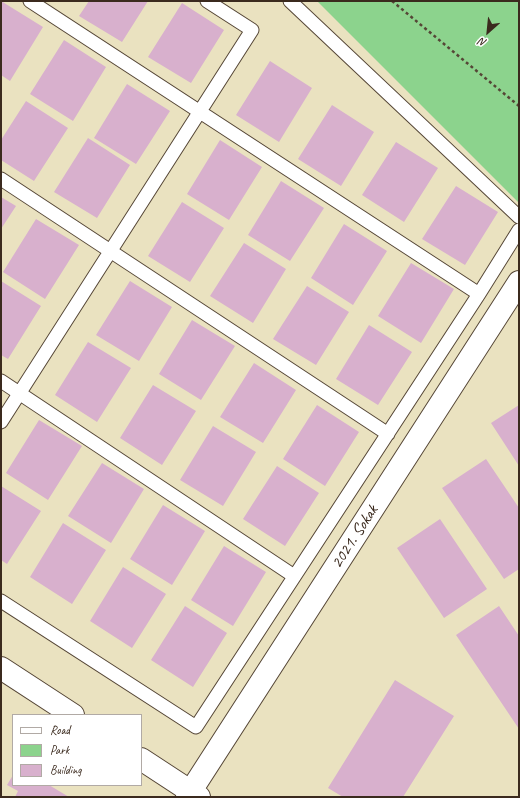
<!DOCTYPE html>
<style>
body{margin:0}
#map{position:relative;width:520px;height:798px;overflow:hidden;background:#eae2c0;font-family:Caveat,sans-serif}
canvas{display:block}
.frame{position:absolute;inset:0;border:2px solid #3b2a1e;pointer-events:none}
.legend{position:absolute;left:12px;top:714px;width:130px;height:72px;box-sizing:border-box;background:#fff;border:1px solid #b1aaa5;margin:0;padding:5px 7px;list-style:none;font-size:12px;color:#3b2a1e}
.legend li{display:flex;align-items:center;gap:8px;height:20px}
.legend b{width:20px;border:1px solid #b1aaa5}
.north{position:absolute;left:468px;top:12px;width:40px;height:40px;-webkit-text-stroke:3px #fff;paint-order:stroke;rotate:207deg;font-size:11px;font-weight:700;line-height:16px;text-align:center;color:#3b2a1e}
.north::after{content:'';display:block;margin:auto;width:14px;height:18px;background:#3b2a1e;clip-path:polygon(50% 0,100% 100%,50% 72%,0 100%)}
</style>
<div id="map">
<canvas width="520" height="798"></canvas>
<div class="frame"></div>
<ul class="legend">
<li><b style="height:5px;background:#fff"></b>Road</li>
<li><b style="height:11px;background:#8cd38d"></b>Park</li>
<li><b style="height:11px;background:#d8b0cd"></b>Building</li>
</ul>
<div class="north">N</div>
</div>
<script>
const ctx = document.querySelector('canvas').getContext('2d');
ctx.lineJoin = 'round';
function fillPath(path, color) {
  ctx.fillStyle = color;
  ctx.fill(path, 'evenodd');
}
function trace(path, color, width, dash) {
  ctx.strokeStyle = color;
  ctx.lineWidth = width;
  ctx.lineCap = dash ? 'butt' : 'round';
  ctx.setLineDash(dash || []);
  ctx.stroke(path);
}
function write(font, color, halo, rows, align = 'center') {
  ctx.font = font + ' Caveat,sans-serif';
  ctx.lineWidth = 3;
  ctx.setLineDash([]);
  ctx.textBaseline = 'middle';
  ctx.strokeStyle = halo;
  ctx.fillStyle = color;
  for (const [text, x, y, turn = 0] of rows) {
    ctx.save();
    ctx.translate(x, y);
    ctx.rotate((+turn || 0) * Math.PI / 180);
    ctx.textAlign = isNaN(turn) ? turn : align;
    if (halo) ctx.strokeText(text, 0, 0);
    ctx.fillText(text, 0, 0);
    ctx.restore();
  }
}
fillPath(new Path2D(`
 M317 1H519V203Z`), '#8cd38d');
fillPath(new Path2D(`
 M1 1 43 27 10 81 1 75Z
 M89 1H148L122 42 79 16Z
 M182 3 224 30 191 83 148 57Z
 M64 40 106 67 73 121 30 94Z
 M270 61 312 88 279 142 236 115Z
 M127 84 170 111 136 164 94 138Z
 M26 101 68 128 34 181 1 160V140Z
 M332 105 374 132 341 186 298 159Z
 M88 138 130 165 97 218 54 192Z
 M220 140 262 167 229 220 187 194Z
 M396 142 438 168 404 222 362 195Z
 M281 181 324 208 290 261 248 235Z
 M456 186 498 212 465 265 422 239Z
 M1 197 16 206 1 229Z
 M182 202 224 228 190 282 148 256Z
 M36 219 79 245 45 299 3 272Z
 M344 224 387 251 353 305 311 278Z
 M244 243 286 269 253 323 210 296Z
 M411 263 454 289 421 343 378 316Z
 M1 281 41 306 8 359 1 355Z
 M130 281 172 307 139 361 96 335Z
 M307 286 349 312 316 365 273 339Z
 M192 320 235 346 201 400 159 374Z
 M369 325 412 352 378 405 336 379Z
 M88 342 131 368 97 422 55 395Z
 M254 363 296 390 263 443 220 417Z
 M153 385 196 411 162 465 120 438Z
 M317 405 359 432 325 486 283 459Z
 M519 405V466L491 423Z
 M39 420 82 446 48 500 6 473Z
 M213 426 256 452 223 506 180 480Z
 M486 459 519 508V569L504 579 442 488Z
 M102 463 144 489 111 543 68 516Z
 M277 466 319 493 285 546 243 519Z
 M1 486 41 511 7 564 1 560Z
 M163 505 205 531 172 585 130 559Z
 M440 519 487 589 444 618 397 548Z
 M63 523 106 550 72 604 30 577Z
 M224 546 266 572 233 626 191 600Z
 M123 567 166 594 132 648 90 621Z
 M185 606 227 633 193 687 151 660Z
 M499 606 519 636V729L456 635Z
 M395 680 454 716 403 797H343L328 788Z
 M13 775V785H49L69 797H15L18 791 7 785Z`), '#d8b0cd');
const service = new Path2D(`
 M30 1 479 294
 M290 1 519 217
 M1 179 388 434
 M1 381 294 576
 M1 422 252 30 207 1
 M1 601 196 727 479 294 519 230`);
const minor = new Path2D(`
 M187 797 519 282`);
const tertiary = new Path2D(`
 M1 668 73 715
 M141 759 199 797`);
trace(service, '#554636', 15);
trace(minor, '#554636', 24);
trace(tertiary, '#554636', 24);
trace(new Path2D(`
 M392 1 519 106`), '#554636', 2.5, [3, 3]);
trace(service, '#fff', 13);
trace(minor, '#fff', 22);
trace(tertiary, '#fff', 22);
write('17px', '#3b2a1e', '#fff', [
 ["2021. Sokak",355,537,-57]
]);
</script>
